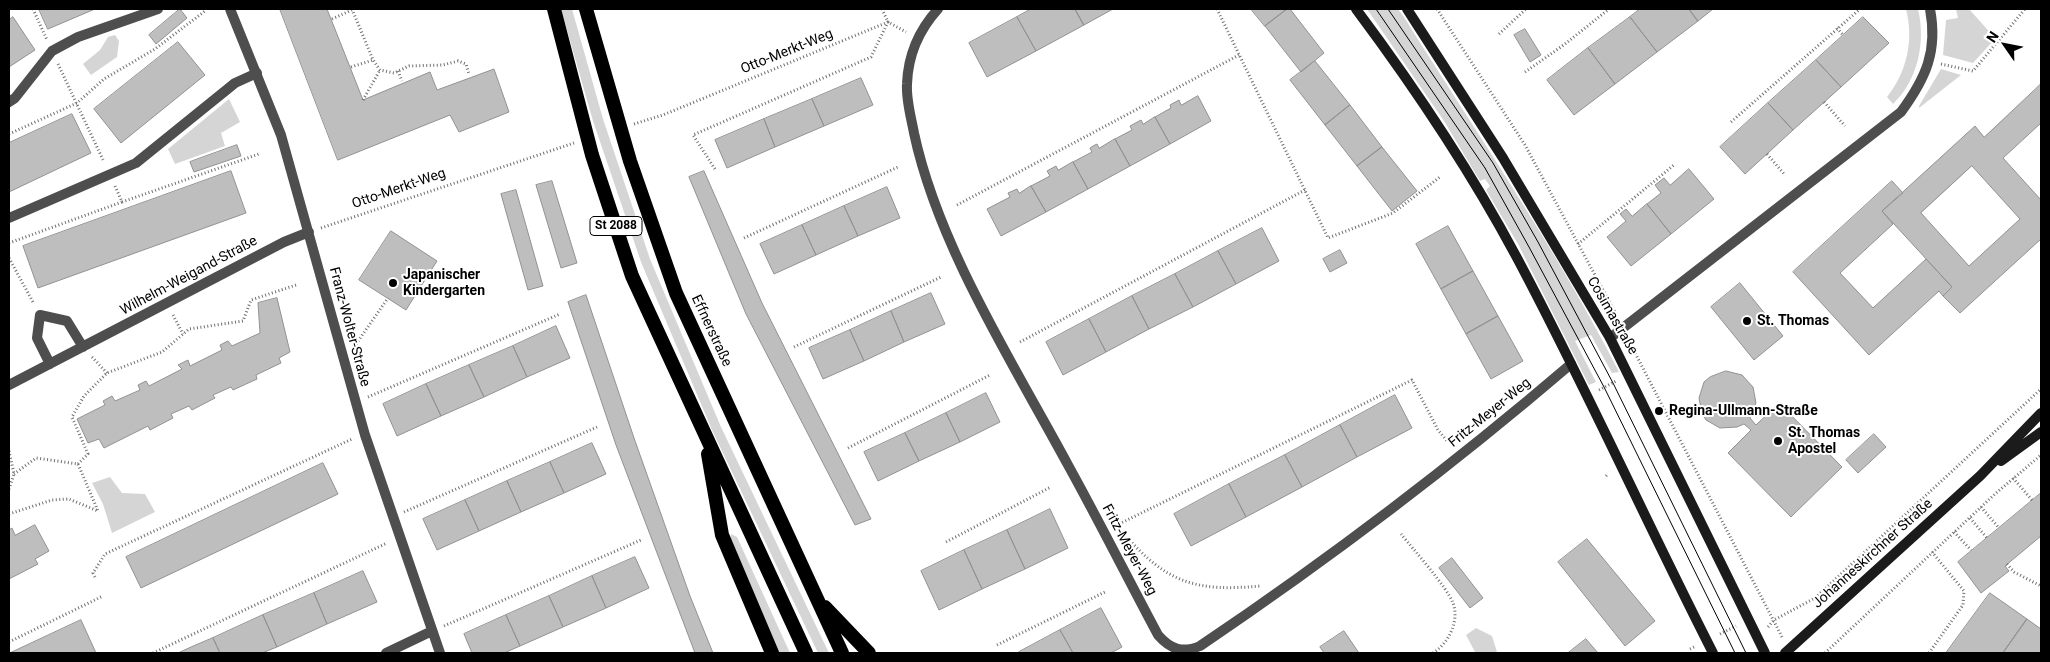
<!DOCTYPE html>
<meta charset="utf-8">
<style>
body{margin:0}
#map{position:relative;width:2050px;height:662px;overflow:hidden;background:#fff;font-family:Roboto,sans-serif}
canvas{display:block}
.frame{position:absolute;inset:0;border:10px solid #000;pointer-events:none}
.north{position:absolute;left:1980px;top:20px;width:50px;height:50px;-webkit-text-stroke:4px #fff;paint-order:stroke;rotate:303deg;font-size:14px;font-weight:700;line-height:20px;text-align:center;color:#000}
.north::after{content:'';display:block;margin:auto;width:18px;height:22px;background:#000;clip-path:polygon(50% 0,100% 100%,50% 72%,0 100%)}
</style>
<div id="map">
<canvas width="2050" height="662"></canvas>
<div class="frame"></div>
<div class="north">N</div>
</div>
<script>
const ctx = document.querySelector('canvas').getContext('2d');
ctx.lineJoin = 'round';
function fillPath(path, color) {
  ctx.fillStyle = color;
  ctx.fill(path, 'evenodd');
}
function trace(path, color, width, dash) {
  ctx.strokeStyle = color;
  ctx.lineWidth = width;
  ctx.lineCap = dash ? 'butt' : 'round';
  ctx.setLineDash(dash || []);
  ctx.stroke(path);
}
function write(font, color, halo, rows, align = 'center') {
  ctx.font = font + ' Roboto,sans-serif';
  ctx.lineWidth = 4;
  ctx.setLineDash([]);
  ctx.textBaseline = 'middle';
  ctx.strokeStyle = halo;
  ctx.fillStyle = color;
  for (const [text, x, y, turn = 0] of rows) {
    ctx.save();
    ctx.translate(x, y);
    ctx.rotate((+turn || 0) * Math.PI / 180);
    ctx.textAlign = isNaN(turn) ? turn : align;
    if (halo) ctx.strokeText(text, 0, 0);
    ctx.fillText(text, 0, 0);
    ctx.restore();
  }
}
fillPath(new Path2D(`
 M561 9H572L603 119 650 259 721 427 829 653H818L712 430 641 262 593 121Z
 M1367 9H1398L1404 17C1477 134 1556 248 1619 372L1612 373 1591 335 1575 341 1596 382 1589 385 1518 244 1486 190 1490 186 1485 179 1480 181 1444 121Z
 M1906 9H1918C1926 42 1918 80 1893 104L1887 97C1907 72 1914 40 1906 9Z
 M1956 9H1969L1994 37V40L1973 63 1943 55 1946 20 1958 18Z
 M115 35 119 41 117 57 91 75 83 64 100 50 108 37Z
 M1941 69 1961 75 1919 108V106Z
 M229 99 240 122 221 133 225 146 175 164 168 149Z
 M110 477 122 493 145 494 155 512 112 533 103 504 92 483Z
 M731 534 737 537 790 653H777L730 540Z
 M1476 628 1492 636 1497 652H1475L1466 635Z`), '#d5d5d5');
const building = new Path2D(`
 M39 9H95L48 29Z
 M180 9 187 18 156 44 149 35Z
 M280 9H327L363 100 430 72 437 90 494 69 509 112 459 132 450 115 338 160Z
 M1031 9H1075L1084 25 1036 51 1017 17Z
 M1075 9H1113L1084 25Z
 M1251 9H1287L1265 26Z
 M1287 9H1290L1324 53 1301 72 1265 26Z
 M1640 9H1689L1698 21 1657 52 1630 17Z
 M1689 9H1713L1698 21Z
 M13 17 35 50 9 67V20Z
 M1017 17 1036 51 987 77 969 43Z
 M1630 17 1657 52 1615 84 1588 48Z
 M1863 17 1889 43 1841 87 1816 60Z
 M1525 29 1541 55 1530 62 1514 35Z
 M178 42 205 75 121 143 94 109Z
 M1588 48 1615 84 1574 115 1547 80Z
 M1816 60 1841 87 1793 130 1768 103Z
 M1315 61 1350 105 1325 125 1290 80Z
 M861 78 873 105 824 126 812 99Z
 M2041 84V123L2003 158 2041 200V239L1960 313 1943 296 1952 287 1882 211 1975 126 1984 137ZM1972 166 2020 219 1969 266 1921 213Z
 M1198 96 1211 121 1170 144 1155 117 1171 108 1170 105 1179 100 1181 105Z
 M812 99 824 126 775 147 764 119Z
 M1768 103 1793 130 1745 174 1720 147Z
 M1350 105 1382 147 1357 166 1325 125Z
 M72 114 91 153 9 192V143Z
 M1155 117 1170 144 1130 166 1115 139 1132 130 1130 126 1141 120 1143 124Z
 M764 119 775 147 727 168 715 140Z
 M1115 139 1130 166 1088 189 1073 162 1092 152 1090 148 1093 146 1097 144 1099 148Z
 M237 145 241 156 194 172 190 162Z
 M1382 147 1417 191 1392 211 1357 166Z
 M1073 162 1088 189 1046 212 1031 186 1050 176 1047 171 1056 166 1058 170Z
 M1689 169 1714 199 1671 234 1647 204 1661 193 1655 185 1664 178 1670 185Z
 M231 171 246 213 38 288 23 246Z
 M704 171 762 303 871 519 855 525 746 314 689 177Z
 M552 181 577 263 561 268 536 185Z
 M1892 181 1903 193 1882 211 1893 224 1840 273 1873 308 1926 259 1952 287 1943 296 1939 291 1869 355 1793 272Z
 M1031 186 1046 212 1001 236 987 209 1010 197 1008 193 1017 189 1019 193Z
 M887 187 900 218 858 236 844 206Z
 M516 190 543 286 528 290 501 194Z
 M1647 204 1671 234 1631 266 1607 237 1626 221 1620 214 1626 209 1632 216Z
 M844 206 858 236 816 255 802 225Z
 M802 225 816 255 774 274 760 244Z
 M1448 226 1473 271 1441 289 1416 244Z
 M1262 228 1279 261 1236 284 1218 251Z
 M391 231 437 261 406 310 359 280Z
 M1340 250 1347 263 1330 272 1323 259Z
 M1218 251 1236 284 1193 307 1175 274Z
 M1473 271 1498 316 1466 334 1441 289Z
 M1175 274 1193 307 1149 329 1132 296Z
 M1740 283 1783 336 1754 360 1711 307Z
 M931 293 945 324 904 342 891 311Z
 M586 295 634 438 690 596 713 653H695L616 445 568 302Z
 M1132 296 1149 329 1106 352 1089 319Z
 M277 298 290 352 279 358 281 363 256 375 257 379 233 390 231 387 213 395 215 398 192 410 189 406 171 414 173 418 150 430 148 426 104 448 99 439 88 443 77 419 105 405 103 401 112 396 115 401 140 390 138 385 146 381 149 386 182 369 178 365 188 360 190 366 222 350 220 345 228 341 232 346 260 333 258 303Z
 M891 311 904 342 864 361 850 330Z
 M1498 316 1523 361 1491 379 1466 334Z
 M1089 319 1106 352 1063 375 1046 342Z
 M556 326 570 358 527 377 513 346Z
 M850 330 864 361 823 379 809 348Z
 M513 346 527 377 484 397 469 365Z
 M469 365 484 397 441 416 426 384Z
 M1726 371 1742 375 1753 387 1756 403 1750 418 1756 425 1779 403 1842 467 1791 517 1728 453 1751 430 1744 424 1737 427 1720 428 1706 420 1702 414 1699 398 1704 382 1710 377Z
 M426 384 441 416 397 436 383 404Z
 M986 393 1000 422 960 442 946 413Z
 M1395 395 1412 428 1357 457 1340 425Z
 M946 413 960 442 919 461 905 433Z
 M1340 425 1357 457 1302 487 1285 455Z
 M905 433 919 461 878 481 864 452Z
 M1874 434 1886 447 1858 473 1846 460Z
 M592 443 606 474 564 493 550 462Z
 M1285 455 1302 487 1246 517 1229 484Z
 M550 462 564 493 521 512 507 481Z
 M323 463 338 494 141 588 126 557Z
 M507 481 521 512 479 531 465 500Z
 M1229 484 1246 517 1191 546 1174 514Z
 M2041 493V536L2005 566 2009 571 1981 593 1958 562Z
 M465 500 479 531 437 550 423 519Z
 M1050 509 1068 548 1025 569 1007 530Z
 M35 525 49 551 35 559 38 564 9 579V530L12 528 15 535Z
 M1007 530 1025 569 982 589 964 550Z
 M1587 539 1655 621 1625 646 1558 562Z
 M964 550 982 589 939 610 921 571Z
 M635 557 649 588 606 608 592 576Z
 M1452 558 1483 598 1470 608 1439 568Z
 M363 571 377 602 327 624 314 593Z
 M592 576 606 608 563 627 549 596Z
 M314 593 327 624 277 647 263 615Z
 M1990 593 2027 619 2003 653H1946Z
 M549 596 563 627 520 646 506 615Z
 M1101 608 1122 647 1111 653H1073L1060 630Z
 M263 615 277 647 262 653H220L213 638Z
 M506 615 520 646 504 653H472L464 634Z
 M2027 619 2041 629V653H2003Z
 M81 620 96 653H10Z
 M1060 630 1073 653H1020L1019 652Z
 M1344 631 1359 653H1324L1320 647Z
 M213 638 220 653H178L191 647Z
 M1586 639 1598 653H1568Z`);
fillPath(building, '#bebebe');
trace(building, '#929292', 1);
trace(new Path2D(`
 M33 9 47 40
 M352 9 373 60 380 70 394 73 409 66 443 65 458 61 466 64 469 74
 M1217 9 1328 238 1393 213 1440 177
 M1437 9 1525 145 1617 316
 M332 19 352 10
 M1837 28 1843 35
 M1499 34 1526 9
 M58 64 104 162
 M1941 64 1973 71 2025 9
 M351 67 373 60
 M398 71 402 81
 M1525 72 1565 44 1609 9
 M363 100 380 70
 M1824 102 1845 126
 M1731 122 1860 9
 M634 124 663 115 888 22 906 32
 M9 134 77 103 104 79 155 49 205 11
 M1767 154 1785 175
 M715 169 693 135 871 57 888 22 882 9
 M115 186 122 202 259 154
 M957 205 1239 55
 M321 228 574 143
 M744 238 898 167
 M9 243 122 202
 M1578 244 1674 165
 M9 258 34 304
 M173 315 183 334
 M1020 342 1305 190
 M354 347 388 298
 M794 347 941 277
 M1632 347 1782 637
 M92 357 107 373
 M1599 390 1616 381
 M368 397 560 314
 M848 448 990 375
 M9 451 14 474 9 489
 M78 464 88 454 72 417 84 396 107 373 162 352 189 329 243 321 251 300 296 285
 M1606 476 1607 475
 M2013 478 2032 500
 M1981 507 1999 528
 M404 512 597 427
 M9 514 52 500 69 499 98 511 78 464 36 458 14 474
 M1970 518 1987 538
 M1119 524 1412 380 1438 430 1447 441
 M1954 532 1971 550
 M1401 534C1413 549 1447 587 1453 603 1460 621 1448 644 1433 653
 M1125 535C1167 583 1196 592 1260 586
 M946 542 1051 487
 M2007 564 2014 572 2041 586
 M95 577 93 573 105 554 352 439
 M444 626 641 540
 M1768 627 1774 620 1815 598 2041 389
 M1720 634 1736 626
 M9 642 103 596
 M997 645 1105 592
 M1690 649 1696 646
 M153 653 387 543
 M1825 653 1995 494 2041 455
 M1929 653 1963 605 1964 591 1932 552`), '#707070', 3, [1, 2.5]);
trace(new Path2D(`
 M9 102 15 98 52 51 78 37 158 9
 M9 218 136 163 235 83 257 73`), '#4e4e4e', 10);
trace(new Path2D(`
 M230 9 281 135 365 435 440 653
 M938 9C919 30 908 55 907 84 906 100 911 117 914 133 938 246 1013 363 1068 465 1099 521 1128 579 1158 635 1171 650 1183 653 1200 646 1329 559 1453 465 1571 364
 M1610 338 1901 112C1926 78 1938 51 1930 9
 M50 364 37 338 40 315 67 321 83 347
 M9 385 284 242 309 232
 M386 653 432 631`), '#4e4e4e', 10);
trace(new Path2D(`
 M1356 9C1415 88 1470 170 1516 256 1586 387 1646 522 1713 653
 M1407 9 1503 158 1610 338 1765 653
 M2001 461 2041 432
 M1785 653 1980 476 2041 413`), '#1b1b1b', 10);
trace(new Path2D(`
 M554 9 592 155 632 276 806 653
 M586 9 630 161 676 293 842 653
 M708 454 722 535 772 653
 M825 607 869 653`), '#000', 14);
trace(new Path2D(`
 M1376 9 1485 168 1529 247 1604 387 1735 653
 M1388 9 1493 163 1538 242 1613 383 1746 653`), '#000', 1);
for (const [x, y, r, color] of [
 [393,283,5,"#000"],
 [1747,321,5,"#000"],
 [1659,411,5,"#000"],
 [1778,441,5,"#000"]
]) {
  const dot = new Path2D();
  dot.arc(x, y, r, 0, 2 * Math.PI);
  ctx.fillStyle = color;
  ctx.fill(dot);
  trace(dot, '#fff', 2);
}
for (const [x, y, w] of [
 [616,226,52]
]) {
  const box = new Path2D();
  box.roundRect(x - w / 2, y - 9.5, w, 19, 4);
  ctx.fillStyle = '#fff';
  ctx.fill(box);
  trace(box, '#000', 1);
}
write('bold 12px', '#000', null, [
 ["St 2088",616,226]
]);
write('14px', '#000', '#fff', [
 ["Otto-Merkt-Weg",787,52,-22],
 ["Otto-Merkt-Weg",399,189,-19],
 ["Wilhelm-Weigand-Straße",189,276,-28],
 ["Cosimastraße",1612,316,60],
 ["Franz-Wolter-Straße",349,327,75],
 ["Effnerstraße",711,331,65],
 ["Fritz-Meyer-Weg",1490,413,-39],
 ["Fritz-Meyer-Weg",1129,550,62],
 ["Johanneskirchner Straße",1873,554,-42]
]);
write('bold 14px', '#000', '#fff', [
 ["Japanischer",403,275],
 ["Kindergarten",403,291],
 ["St. Thomas",1757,321],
 ["Regina-Ullmann-Straße",1669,411],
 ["St. Thomas",1788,433],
 ["Apostel",1788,449]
], 'left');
</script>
